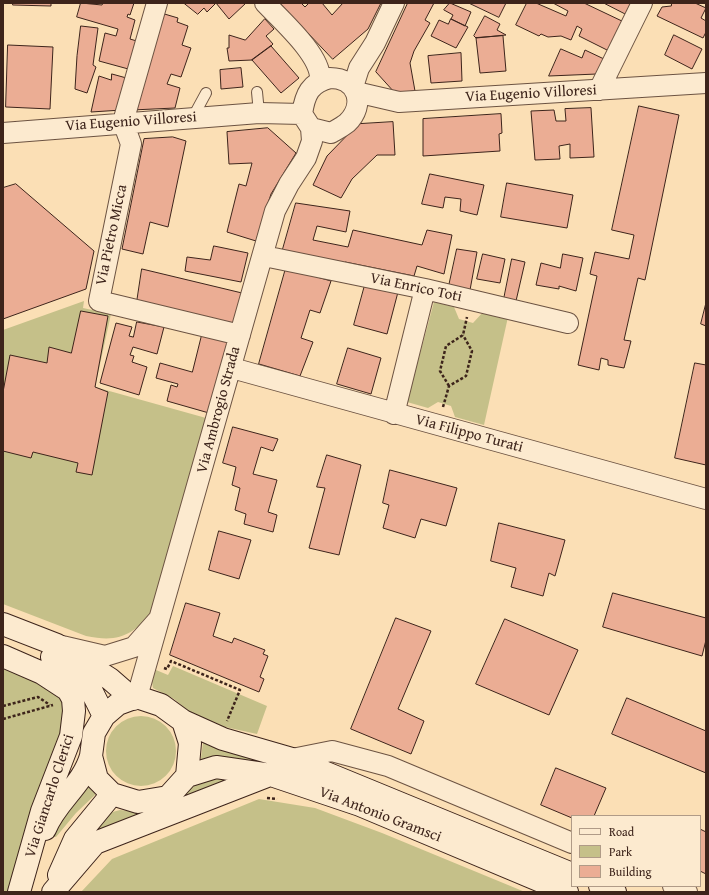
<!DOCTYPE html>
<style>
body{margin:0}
#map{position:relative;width:709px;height:895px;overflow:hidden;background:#fbdfb5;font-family:"Gentium Book Plus",serif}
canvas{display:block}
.frame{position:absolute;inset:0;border:4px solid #3d241b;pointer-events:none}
.legend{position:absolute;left:571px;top:815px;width:130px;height:72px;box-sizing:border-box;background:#fceacf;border:1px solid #b09b87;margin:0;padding:5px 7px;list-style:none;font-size:12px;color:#3d241b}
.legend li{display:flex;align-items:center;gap:8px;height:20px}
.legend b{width:20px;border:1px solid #b09b87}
</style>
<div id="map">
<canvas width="709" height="895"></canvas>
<div class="frame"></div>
<ul class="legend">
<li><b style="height:5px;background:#fceacf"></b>Road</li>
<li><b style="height:11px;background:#c5c089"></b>Park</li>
<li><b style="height:11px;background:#ebad94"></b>Building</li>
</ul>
</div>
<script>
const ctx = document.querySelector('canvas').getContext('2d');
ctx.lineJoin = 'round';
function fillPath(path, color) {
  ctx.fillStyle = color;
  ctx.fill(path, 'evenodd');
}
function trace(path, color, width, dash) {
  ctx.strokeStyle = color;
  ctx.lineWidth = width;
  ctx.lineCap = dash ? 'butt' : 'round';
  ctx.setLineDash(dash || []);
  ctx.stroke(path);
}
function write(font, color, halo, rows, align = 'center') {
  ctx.font = font + ' "Gentium Book Plus",serif';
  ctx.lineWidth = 3.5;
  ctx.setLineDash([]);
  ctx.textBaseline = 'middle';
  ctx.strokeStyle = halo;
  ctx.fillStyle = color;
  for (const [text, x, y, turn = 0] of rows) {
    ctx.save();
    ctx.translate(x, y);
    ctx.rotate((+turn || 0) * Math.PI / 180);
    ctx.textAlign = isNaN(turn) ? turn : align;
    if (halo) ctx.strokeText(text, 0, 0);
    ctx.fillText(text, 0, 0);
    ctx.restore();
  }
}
fillPath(new Path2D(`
 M84 301 83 308 111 314 95 387 206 418 155 611C131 635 120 643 86 636L3 604V330Z
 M434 302 454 307 459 319 473 323 484 311 508 317 484 425 455 417 451 406 438 402 428 408 407 402Z
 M3 664 51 686 67 710 65 731 11 892H3Z
 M173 666 267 706 257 734 202 722 193 718 185 708 174 699 153 688 152 682 156 670 168 675Z
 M106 751a35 35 0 1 1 70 0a35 35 0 1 1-70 0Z
 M203 743 257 754 255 762 200 765Z
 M213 774H246L185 799 183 796 195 782Z
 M88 783 97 793 76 813 56 837 51 836V832Z
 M259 799 315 808 382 833 525 892H81L112 859Z
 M120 810 148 813 83 839C91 827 105 813 120 810Z`), '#c5c089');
const building = new Path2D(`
 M13 3H51V6L13 5Z
 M81 3 102 5 103 3H134L130 15 128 14 127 17 135 20 130 39 140 42 132 70 99 61 105 33 116 36 118 29 77 17Z
 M184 3H246L229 19 216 3 207 12 204 8 198 14Z
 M280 3H301L305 7 309 3H322L332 15 343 3H381L368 29 333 59Z
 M408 3H434L425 20 430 23 414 51 410 63 415 91 395 93 376 72Z
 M450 3 471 12 465 26 451 19 453 15 444 10Z
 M469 3H506L499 17Z
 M527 3H536L566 16 568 11 553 3H584L624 22 609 51 579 36 582 29 577 26 571 40 561 36 548 37 541 34 539 36 516 25Z
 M604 3H631L626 14Z
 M672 3H695L706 8 701 18 706 21V32L703 38 657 16 662 7 671 6Z
 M161 13 178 18 177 22 188 26 182 45 191 48 181 77 171 74 167 84 180 88 175 108 132 110Z
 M485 16 500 24 497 30 506 35 476 38 474 36Z
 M265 19 274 29 266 36 273 44 271 46 252 60 229 61 227 48H229V35L245 40Z
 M451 19 468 27 456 48 431 36 439 20 448 24Z
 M81 26 98 28 93 65 96 67 87 93 75 89 77 56Z
 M674 35 702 49 692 69 665 55Z
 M503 36 506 71 480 73 476 38Z
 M8 45 53 47 50 109 6 107Z
 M271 46 299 78 281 93 252 60Z
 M561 49 582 58 585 50 604 59 597 74 549 76Z
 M461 53 462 81 431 83 428 56Z
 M241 68 243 87 221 89 220 70Z
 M112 74 130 79 122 110 91 112 99 76 111 80Z
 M639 106 679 115 645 280 638 278 624 340 631 341 624 368 608 365V360L601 358 599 370 578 365 597 276 590 274 595 252 629 259 634 235 612 230Z
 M591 108 594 157 570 158V144L559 146 560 159 535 160 531 111 554 110 556 121H566L565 109Z
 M501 114 502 133 499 134 500 151 423 156V119Z
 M393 122 395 155H377L352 179 341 198 313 185 327 156 358 124Z
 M268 128 296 153 271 194 256 241 227 232 239 184 246 186 252 163 229 164 227 132Z
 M173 137 186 141 168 227 150 222 143 254 122 249 144 139Z
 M430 174 484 185 477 215 460 211 461 199 445 197 443 208 422 204Z
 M507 183 573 195 567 228 501 217Z
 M16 184 94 251 86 289 3 319V188Z
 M296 203 350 211 346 232 317 226 313 240 348 247 353 230 422 245 427 230 452 235 444 274 417 266 414 276 345 262 344 269 281 256Z
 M214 246 248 253 241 282 185 271 187 257 210 260Z
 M457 249 477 252 470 290 449 286Z
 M483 254 505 259 500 283 477 279Z
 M563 254 583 258 576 291 559 286V289L536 285 541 263 560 268Z
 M512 259 525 262 516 301 504 299Z
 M286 268 331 281 320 313 310 310 301 338 313 342 300 376 259 364Z
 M142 269 242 293 235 324 137 302Z
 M365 285 398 292 387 334 354 325Z
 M706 303V326L701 324Z
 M81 311 108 316 95 387 108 392 92 475 76 472 78 463 33 452 31 458 3 451V392L10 355 47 363 49 347 71 353Z
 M137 322 164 327 157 354 133 347 130 355 134 356 132 362 147 367 139 395 100 383 116 323 132 327 129 336 133 337Z
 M202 335 229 340 209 413 167 401 171 385 177 387 178 384 156 378 160 363 192 372Z
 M348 348 381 358 371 394 337 384Z
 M695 363 706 365V465L675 458Z
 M233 427 278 439 273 451 261 447 253 474 277 480 268 512 277 515 273 532 244 524 246 514 235 510 240 488 232 485 236 467 223 463Z
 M327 455 361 465 339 555 309 548 325 488 317 487Z
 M390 470 457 488 446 526 421 519 415 538 383 528 389 505 383 503Z
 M499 523 565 540 555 576 549 573 543 596 511 587 516 568 491 561Z
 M219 531 251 540 239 579 209 570Z
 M613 593 706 618V640L702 656 603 627Z
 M186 603 220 613 213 636 232 643 234 638 265 650 263 654 268 656 260 677 264 679 259 692 170 655Z
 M396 618 431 631 398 709 424 721 411 754 351 729Z
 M505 619 578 650 549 715 476 684Z
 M627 698 706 731V773L612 734Z
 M556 768 606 788 594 816H572V818L541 805Z
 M700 829 706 832V874L700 871Z`);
fillPath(building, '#ebad94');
trace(building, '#3d241b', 1);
const lane = new Path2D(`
 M257 92 259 113
 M193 117 206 93`);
const street = new Path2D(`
 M265 3C282 21 322 56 320 80
 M330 78C358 78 366 105 347 123 342 127 336 130 331 133L311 128 302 114C305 94 310 83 330 78Z
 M353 87 359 68 375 43 394 3
 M599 90 642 3
 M356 92 399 102 706 83
 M123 122 131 144 99 301 240 335
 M123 122 157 3
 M3 133 259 113 302 114
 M264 256 425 289 568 323
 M232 368 706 499
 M394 414 425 289
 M62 646 105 656 134 647 158 620
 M137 697 275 211 289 184 306 158 312 141 311 128
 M292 759 332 751 388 766 572 843
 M673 886 687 892`);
const secondary = new Path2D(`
 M3 624 57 645 110 679 133 699
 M3 656 42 673 68 690 73 699 74 711 71 736 42 811 19 892
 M52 657 88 684 104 716
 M137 697 161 705 183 721 190 743 187 776 168 797 138 802 112 794 97 779 91 756 94 733 104 716 118 704Z
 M183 721 223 739 292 759 572 874
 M187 776 216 767 271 775 360 805 567 892
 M45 829C56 801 83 785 91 756
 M59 875 75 839 112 794
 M600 886 615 892
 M53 892 95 843 267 776`);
trace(lane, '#6c5342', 12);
trace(street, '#6c5342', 22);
trace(secondary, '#3d241b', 24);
trace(new Path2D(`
 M449 386 440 371 446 346 463 335 467 317
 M443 407 449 386 466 376 472 351 463 335
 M164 668 167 669 171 661 240 690 227 721
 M3 706 38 697 50 705
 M3 719 53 705
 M267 798 277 799`), '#3d241b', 2.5, [3, 2]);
trace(lane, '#fceacf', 10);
trace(street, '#fceacf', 20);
trace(secondary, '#fceacf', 22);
write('15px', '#3d241b', '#fceacf', [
 ["Via Eugenio Villoresi",531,94,-3],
 ["Via Eugenio Villoresi",131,122,-4],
 ["Via Pietro Micca",112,235,-78],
 ["Via Enrico Toti",416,288,12],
 ["Via Ambrogio Strada",219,410,-75],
 ["Via Filippo Turati",469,434,15],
 ["Via Giancarlo Clerici",50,796,-72],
 ["Via Antonio Gramsci",380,815,21]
]);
</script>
